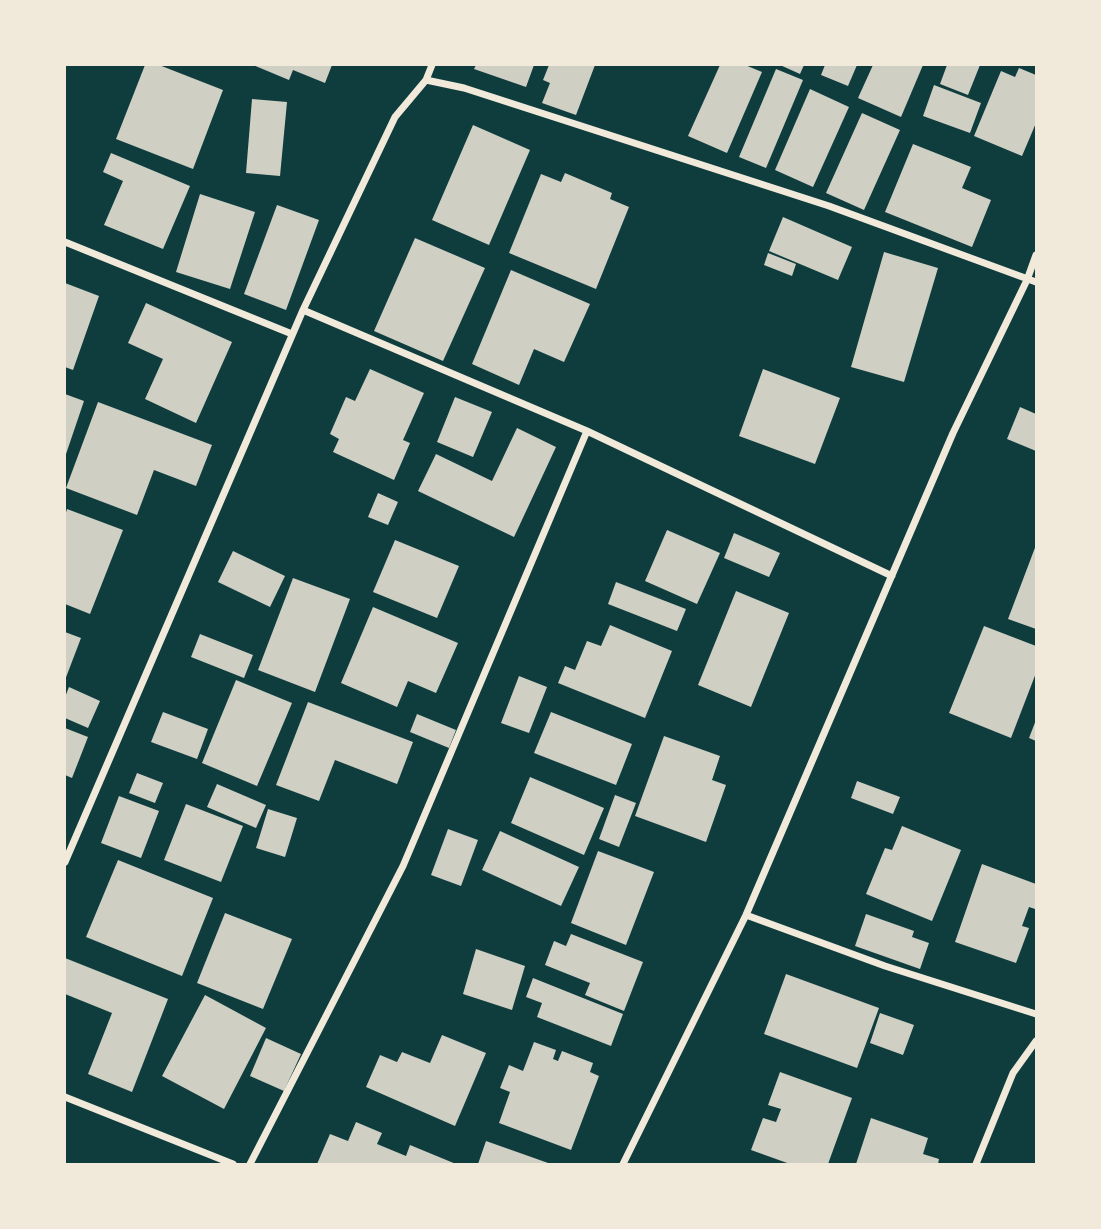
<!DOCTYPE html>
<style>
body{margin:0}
#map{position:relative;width:1101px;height:1229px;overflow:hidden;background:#0f3d3e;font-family:"Roboto Condensed",sans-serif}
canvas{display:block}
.frame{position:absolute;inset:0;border:66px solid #f1e9da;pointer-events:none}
</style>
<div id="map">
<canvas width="1101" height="1229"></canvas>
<div class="frame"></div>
</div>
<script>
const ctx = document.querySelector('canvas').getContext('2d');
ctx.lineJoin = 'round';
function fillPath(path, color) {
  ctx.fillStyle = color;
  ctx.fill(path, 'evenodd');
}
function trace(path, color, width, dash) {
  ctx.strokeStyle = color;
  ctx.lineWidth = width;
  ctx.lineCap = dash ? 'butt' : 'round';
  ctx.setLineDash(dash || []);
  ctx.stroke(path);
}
fillPath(new Path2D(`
 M145 65H159L223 90 193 169 116 139Z
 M253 65H332L325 83 293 70 289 80Z
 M476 65H534L526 87 474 69Z
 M549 65H595L576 115 542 103 550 83 543 80Z
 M720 65H745L762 72 727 153 688 136Z
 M780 65H804L800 74Z
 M825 65H857L848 86 821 75Z
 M873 65H923L901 117 858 98Z
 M947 65H980L968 95 940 84Z
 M1019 68 1036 75V123L1022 156 974 136 1001 71 1015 77Z
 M776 69 803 80 766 168 739 157Z
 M934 85 981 103 970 133 923 116Z
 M810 89 849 107 813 187 775 170Z
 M252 99 287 102 280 176 246 173Z
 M862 113 900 130 864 210 826 193Z
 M473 125 530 150 489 245 432 220Z
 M913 144 971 167 962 188 991 200 972 247 885 212Z
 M111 153 190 186 163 249 104 225 123 181 103 172Z
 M565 173 612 193 610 199 629 207 596 289 509 253 541 174 561 182Z
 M200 194 255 212 230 289 176 272Z
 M277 205 319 220 286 310 244 294Z
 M783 217 852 247 838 280 769 251Z
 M415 238 485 268 443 361 374 331Z
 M884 252 938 268 904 382 851 367Z
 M768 253 796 264 792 276 764 265Z
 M511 270 590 304 564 362 534 349 519 385 472 364Z
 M65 283 99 296 73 370 65 367Z
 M146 303 232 342 196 423 145 399 163 359 128 343Z
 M370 369 424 393 403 440 410 443 394 480 333 452 339 439 330 434 346 397 355 401Z
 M763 369 840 398 815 464 739 436Z
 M65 394 84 401 65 457Z
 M455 397 492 412 473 457 437 442Z
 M98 402 212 445 196 486 154 470 137 515 66 488Z
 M1020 407 1036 414V451L1007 439Z
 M517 428 556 447 514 537 418 491 436 454 492 481Z
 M378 493 398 502 388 525 368 517Z
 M67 509 123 530 90 614 65 604V516Z
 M667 530 720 553 697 604 645 581Z
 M734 533 780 553 769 577 724 558Z
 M395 540 459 566 437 618 373 592Z
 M1036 545V629L1008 619Z
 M233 551 285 576 270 607 218 582Z
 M293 578 350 599 315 692 258 670Z
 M616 582 686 609 677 631 608 604Z
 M736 591 789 613 751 707 698 685Z
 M373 607 458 643 436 693 408 681 397 707 341 683Z
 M610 625 672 651 645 718 558 683 565 666 575 670 587 641 601 646Z
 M984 626 1036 646V673L1011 738 949 713Z
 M65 632 81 638 65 680Z
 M200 634 253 655 244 678 191 657Z
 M519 676 547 687 529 733 501 723Z
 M236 680 292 703 257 786 202 763Z
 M69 687 100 701 88 728 65 718V697Z
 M308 702 413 742 397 784 335 760 319 801 276 785Z
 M163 712 208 729 197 759 151 742Z
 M551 712 632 744 616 785 534 753Z
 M417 714 456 730 449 748 410 732Z
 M1036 720V741L1029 738Z
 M65 728 88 737 72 778 65 775Z
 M664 736 720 756 712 780 726 785 706 842 635 816Z
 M137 773 163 783 155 803 129 793Z
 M530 777 604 808 584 855 511 823Z
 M857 781 900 797 893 814 851 798Z
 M217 784 266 805 256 828 207 807Z
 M615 795 636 803 619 847 599 839Z
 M119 796 159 811 141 858 101 843Z
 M186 804 243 826 221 882 164 860Z
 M268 809 297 818 285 857 256 848Z
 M902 826 961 850 932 921 866 894 885 848 892 850Z
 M448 829 478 840 461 886 431 875Z
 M500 831 579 867 561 906 482 870Z
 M598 851 654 872 626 945 571 923Z
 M118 860 213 898 182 976 86 937Z
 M982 864 1036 884V906L1035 909 1029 907 1022 926 1029 928 1016 963 955 942Z
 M225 913 292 939 263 1009 197 983Z
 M866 914 914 931 912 937 929 943 920 969 855 946Z
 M571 934 643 962 624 1011 585 995 590 983 545 965 554 941 566 946Z
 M476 949 525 966 512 1010 463 994Z
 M65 958 168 999 132 1092 88 1074 112 1013 65 994Z
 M786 974 879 1008 857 1068 764 1034Z
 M533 978 623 1014 611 1046 537 1017 542 1003 526 997Z
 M205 995 266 1028 224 1109 162 1076Z
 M880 1013 914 1025 903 1055 870 1043Z
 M442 1035 486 1053 455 1126 366 1087 380 1055 397 1062 402 1052 430 1063Z
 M266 1038 301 1054 284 1091 250 1076Z
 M534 1042 556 1050 553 1059 558 1061 562 1051 593 1063 590 1072 599 1076 571 1150 499 1123 510 1092 500 1088 509 1065 523 1071Z
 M780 1072 852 1098 828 1164H790L751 1150 763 1118 776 1122 781 1109 768 1105Z
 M871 1118 928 1138 923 1154 939 1159 938 1164H856Z
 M356 1122 382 1133 377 1144 406 1156 410 1145 456 1164H317L330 1134 348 1141Z
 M486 1141 551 1164H478Z`), '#cfcfc3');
trace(new Path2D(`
 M426 80 464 88 829 206 1036 282
 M65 242 292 334
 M303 310 587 431 892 576
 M65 862 303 310 395 117 426 80 432 65
 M746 915 885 966 1036 1014
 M65 1097 233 1164
 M250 1164 403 866 587 431
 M623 1164 746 915 953 433 1027 280 1036 255
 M976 1164 1013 1073 1036 1041`), '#f1e9da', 7);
</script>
